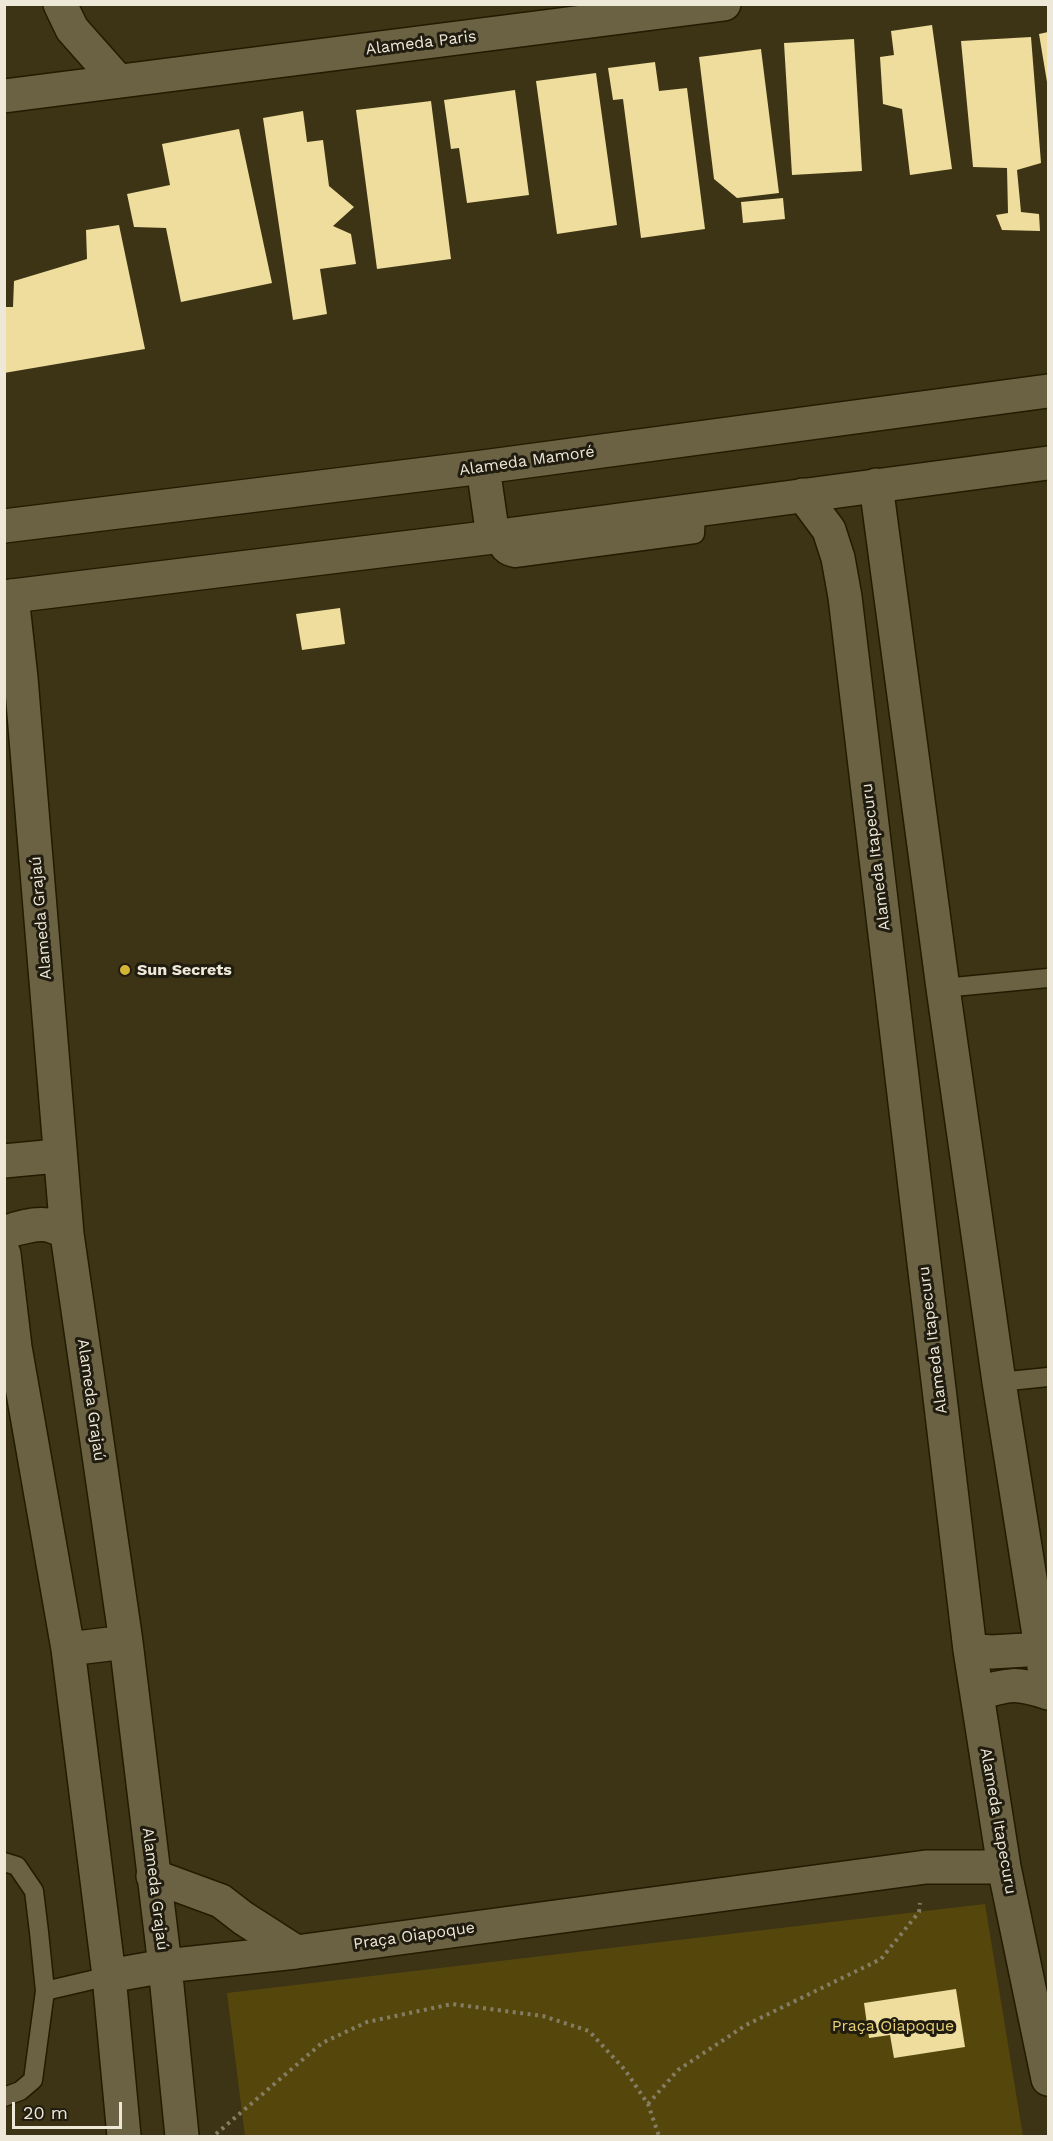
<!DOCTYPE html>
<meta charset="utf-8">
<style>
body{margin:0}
#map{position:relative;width:1053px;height:2141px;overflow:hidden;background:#3c3415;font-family:"Work Sans",sans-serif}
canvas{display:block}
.frame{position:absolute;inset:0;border:6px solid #ede8d7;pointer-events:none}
.scale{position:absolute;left:12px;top:2102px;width:110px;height:27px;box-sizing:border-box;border:3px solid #ede8d7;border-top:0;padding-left:8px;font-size:18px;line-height:21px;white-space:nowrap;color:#ede8d7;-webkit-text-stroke:4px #201c0f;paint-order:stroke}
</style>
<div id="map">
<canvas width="1053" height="2141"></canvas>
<div class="frame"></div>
<div class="scale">20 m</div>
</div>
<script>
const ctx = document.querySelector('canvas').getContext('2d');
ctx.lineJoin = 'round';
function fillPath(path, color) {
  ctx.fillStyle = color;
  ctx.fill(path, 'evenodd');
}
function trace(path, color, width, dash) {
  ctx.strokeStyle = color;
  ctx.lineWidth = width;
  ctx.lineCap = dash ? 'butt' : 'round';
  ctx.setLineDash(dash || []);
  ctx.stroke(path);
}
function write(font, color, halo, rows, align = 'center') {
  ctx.font = font + ' "Work Sans",sans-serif';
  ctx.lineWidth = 6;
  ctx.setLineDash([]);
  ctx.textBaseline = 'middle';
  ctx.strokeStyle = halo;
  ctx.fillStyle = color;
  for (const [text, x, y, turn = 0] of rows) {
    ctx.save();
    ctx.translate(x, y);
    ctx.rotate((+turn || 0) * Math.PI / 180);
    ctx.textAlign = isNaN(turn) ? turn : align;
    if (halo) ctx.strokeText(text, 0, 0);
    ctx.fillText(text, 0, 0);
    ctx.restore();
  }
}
fillPath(new Path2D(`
 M985 1904 1023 2136H245L227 1993Z`), '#55470c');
fillPath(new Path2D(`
 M932 25 952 169 910 175 902 109 883 104 880 57 894 55 891 31Z
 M1048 32V82H1047L1039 34Z
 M1031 37 1041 163 1017 170 1021 212 1039 214 1040 231 1002 230 996 215 1008 213 1007 168 973 167 961 41Z
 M854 39 862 171 792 175 784 43Z
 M761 49 779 193 737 198 714 179 699 57Z
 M655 62 659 91 687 88 705 229 641 238 623 99 613 100 608 68Z
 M596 73 617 225 557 234 536 81Z
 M515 90 529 195 467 203 459 148 451 149 444 100Z
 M431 101 451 259 377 269 356 110Z
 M303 111 307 142 323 140 329 186 354 207 333 226 351 234 356 264 320 269 327 314 293 320 263 118Z
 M239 129 272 283 181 302 166 228 134 227 127 194 170 185 162 144Z
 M783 198 785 219 743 223 741 202Z
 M119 225 145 349 4 373V307H13L14 281 87 259 86 230Z
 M340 608 345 644 302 650 296 614Z
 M956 1989 965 2047 894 2058 890 2035 869 2038 864 2003Z`), '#eedd9c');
const lane = new Path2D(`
 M493 537C499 549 501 556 515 558L695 534 696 510
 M943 988 1048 978
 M999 1382 1048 1377
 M4 1862 17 1866 34 1891 39 1932 45 1991 33 2080 20 2091 4 2097
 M45 1991 109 1976`);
const street = new Path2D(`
 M60 4 72 29 118 81
 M4 96 724 4
 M876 485 943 988 999 1382 1048 1692
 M803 495 829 530 838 558 845 597 970 1650 1004 1867 1048 2079
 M12 596 21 678 67 1234 126 1642 165 1966 182 2136
 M4 1161 46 1157 60 1158
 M4 1233C17 1228 41 1221 54 1227 59 1228 63 1232 67 1234
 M4 1254 15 1347 68 1649 109 1976 124 2136
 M68 1649 126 1642
 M970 1650 991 1652 1043 1649
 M977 1694C1009 1684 1016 1682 1048 1693
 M153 1876 221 1901 243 1918 296 1952
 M109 1976 165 1966 296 1952 926 1867H1004`);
const secondary = new Path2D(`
 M483 467 493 537
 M4 526 483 467 1048 391
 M4 597 493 537 1048 463`);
trace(lane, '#231b00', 21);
trace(street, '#231b00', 36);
trace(secondary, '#231b00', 36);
trace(new Path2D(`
 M648 2104 678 2070 746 2025 881 1959 919 1912 920 1903
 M216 2134 322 2043 367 2022 452 2004 543 2016 589 2031 625 2070 648 2104 659 2136`), '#847d64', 4, [3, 4.5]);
trace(lane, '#6b6243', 18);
trace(street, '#6b6243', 33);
trace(secondary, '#6b6243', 33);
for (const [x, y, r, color] of [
 [125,970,6,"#d4b535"]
]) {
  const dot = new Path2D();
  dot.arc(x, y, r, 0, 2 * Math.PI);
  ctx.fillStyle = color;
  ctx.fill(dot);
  trace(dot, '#201c0f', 2);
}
write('16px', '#ede8d7', '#201c0f', [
 ["Alameda Paris",421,43,-7],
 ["Alameda Mamoré",527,461,-8],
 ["Alameda Itapecuru",876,857,-97],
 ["Alameda Grajaú",41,918,-95],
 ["Alameda Itapecuru",933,1340,-97],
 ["Alameda Grajaú",91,1400,82],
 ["Alameda Itapecuru",998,1821,80],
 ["Alameda Grajaú",155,1889,83],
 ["Praça Oiapoque",414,1936,-8]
]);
write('bold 16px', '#ede8d7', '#201c0f', [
 ["Sun Secrets",137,970]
], 'left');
write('16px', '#e8d075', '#201c0f', [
 ["Praça Oiapoque",893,2026]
]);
</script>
